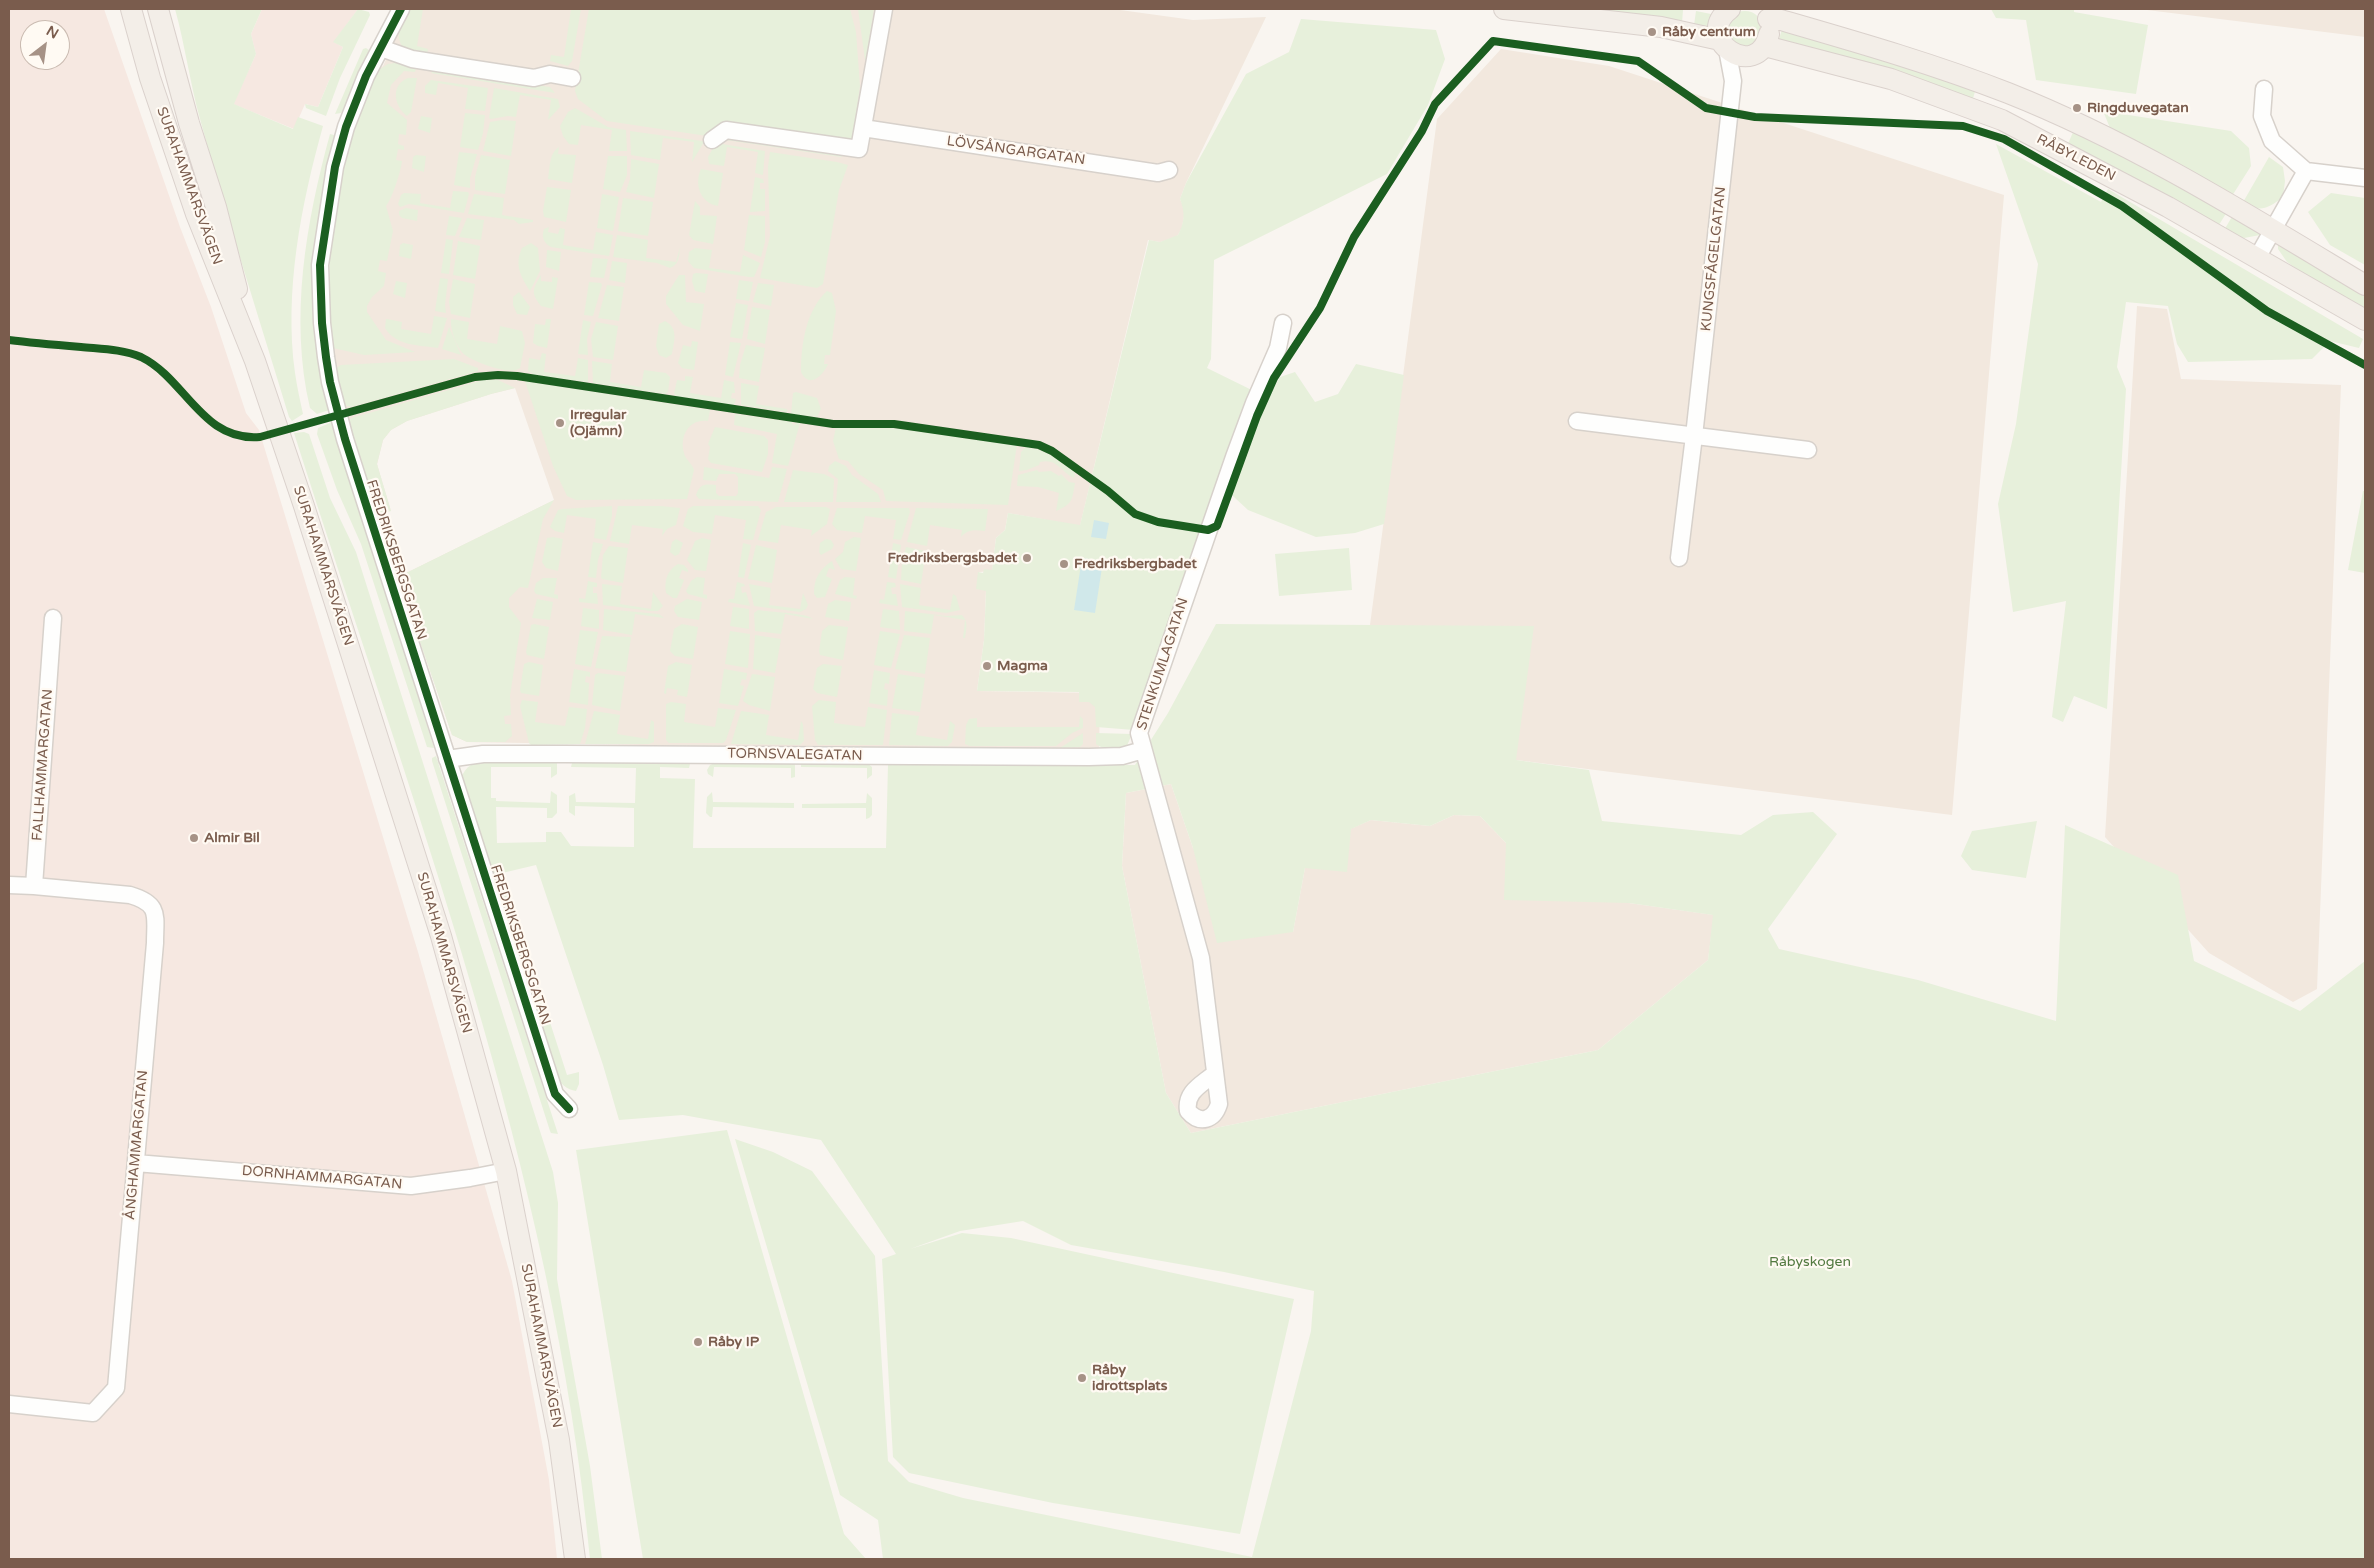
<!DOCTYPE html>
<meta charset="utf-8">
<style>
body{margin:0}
#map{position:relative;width:2374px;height:1568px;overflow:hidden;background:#f9f5f0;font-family:"Varela Round",sans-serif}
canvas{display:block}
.frame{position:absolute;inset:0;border:10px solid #7a5c4d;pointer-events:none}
.north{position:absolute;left:20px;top:20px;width:50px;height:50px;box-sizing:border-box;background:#fffaf3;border:1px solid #cabbb1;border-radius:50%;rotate:30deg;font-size:14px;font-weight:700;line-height:20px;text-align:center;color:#7a5c4d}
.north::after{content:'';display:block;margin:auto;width:18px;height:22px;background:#a69286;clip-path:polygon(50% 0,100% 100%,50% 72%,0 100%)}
</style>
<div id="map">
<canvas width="2374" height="1568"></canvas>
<div class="frame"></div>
<div class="north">N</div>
</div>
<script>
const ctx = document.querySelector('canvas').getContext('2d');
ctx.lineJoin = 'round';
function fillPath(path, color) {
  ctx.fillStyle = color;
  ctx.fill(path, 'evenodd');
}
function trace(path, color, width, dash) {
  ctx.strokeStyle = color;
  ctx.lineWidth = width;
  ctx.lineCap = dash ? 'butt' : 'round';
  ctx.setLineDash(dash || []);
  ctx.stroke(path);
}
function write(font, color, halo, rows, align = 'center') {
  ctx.font = font + ' "Varela Round",sans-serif';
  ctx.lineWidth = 4.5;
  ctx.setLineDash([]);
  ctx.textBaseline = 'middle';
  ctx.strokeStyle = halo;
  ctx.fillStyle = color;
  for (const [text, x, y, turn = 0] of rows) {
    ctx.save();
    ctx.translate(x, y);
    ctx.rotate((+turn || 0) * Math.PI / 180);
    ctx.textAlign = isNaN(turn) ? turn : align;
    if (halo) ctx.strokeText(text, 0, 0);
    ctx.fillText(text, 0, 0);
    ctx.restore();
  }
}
fillPath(new Path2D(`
 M409 9H1113L1193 20 1266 17 1186 183 1180 199 1185 210 1182 228 1178 235 1172 239 1160 242 1148 240 1080 526 1008 513 1005 530 996 538 992 571 979 572 986 591 984 640 977 691 1100 693 1099 753 467 742 452 735 398 577 554 500 515 388 491 394 407 421 391 430 383 440 377 464 391 511 357 457 342 397 332 340 329 302 335 211 344 166 377 71 383 66Z
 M2139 9H2365V37Z
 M1501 49 1609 66 2004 195 1952 815 1516 760 1370 625 1437 119Z
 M2137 306 2167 309 2181 379 2341 385 2317 989 2293 1002 2209 953 2105 837Z
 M1171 784 1193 848 1293 932 1305 868 1350 829 1371 820 1430 826 1454 815 1480 816 1506 843 1629 903 1714 915 1708 960 1598 1050 1191 1133 1166 1093 1122 866 1126 793Z`), '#f2e8de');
fillPath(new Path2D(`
 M9 9H104L180 227 211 307 246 413 259 430 418 952 512 1281 549 1480 557 1559H9ZM30 30H60V60H30Z
 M262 9H358L334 42 343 47 318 107 305 104 294 129 233 104 256 54 251 34Z`), '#f6e8e1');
fillPath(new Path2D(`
 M175 9H262L251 34 256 54 234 104 293 129 298 117 323 126C301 205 284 291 295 373 297 387 300 400 303 414L292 421 289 417C259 318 227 219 200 119 190 83 185 45 175 9Z
 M358 9 369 12 370 15 340 78 326 116 306 108 305 104 318 107 343 47 333 42Z
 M409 9H423L417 46 428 49 427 54 404 49C393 34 401 24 409 9Z
 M571 9H581L572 61 568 66 550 61 551 55 564 57Z
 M589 9H850L856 32 860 86 852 142 707 136 607 121 578 99 575 91Z
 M858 9H874L866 60H865Z
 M1592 9 1683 10 1682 23 1595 11Z
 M1991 9H2074V12L2148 25 2136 94 2036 80 2026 20 1996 18Z
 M1696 11 1711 14 1709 27 1694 25Z
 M1727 29a18 18 0 1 1 36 0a18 18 0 1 1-36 0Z
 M1301 19 1436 30 1445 59 1428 105 1387 174 1214 260 1211 359 1207 368 1268 398 1280 377 1295 372 1315 402 1338 394 1356 364 1404 375 1384 524 1355 533 1316 537 1248 510 1220 484 1134 730 1096 727 1095 707 1089 702H1079V692L977 691 984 640 986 591 976 589 978 572 983 573 984 569 992 570 996 538 1005 530 1008 513 1080 525 1149 240 1160 242 1178 235C1185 222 1185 212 1180 199L1186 183 1246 74 1289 52Z
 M1782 29 1976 88 1972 102 1778 43Z
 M366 48 369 50 345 108 341 113 335 114 363 49Z
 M395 63 413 66 416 69 415 72 404 71 391 85 387 103 407 120 406 135 399 134 398 144 404 146V150L398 149 396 160 402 161C401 171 392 199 386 206L393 231 387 261 380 260 378 271 386 273 384 286 372 297 367 306V312L386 340 415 352 364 355 333 348 329 302 330 250 344 166 357 118 377 71 388 64Z
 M435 70 550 87 555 93 431 73Z
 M408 78H417L411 112 407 116C394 106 390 85 408 78Z
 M431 80 488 88 485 111 465 109 468 88 438 83 436 95 425 93V86Z
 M494 88 558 99 560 107 548 120 551 100 520 95 516 117 508 116 491 119 489 118Z
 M575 108 608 127 626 130 627 151H609L612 130 581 125 578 145 569 144 563 136 560 126 568 112Z
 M2103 111 2231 131 2249 148 2251 166 2232 196 2110 128Z
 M465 113 485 115 483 133 478 150 460 147Z
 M421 116 432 118 430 133 418 129Z
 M502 120 516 121 511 156 483 151 490 122Z
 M2074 130 2227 212 2217 228 2067 146Z
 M630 131 702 141 704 142 692 162 694 142 663 138 660 160 631 155Z
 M330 134 334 135 336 139C309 230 311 317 329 410L317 414 310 408C289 318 306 222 330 134Z
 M721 137 845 154 841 157 719 139Z
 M716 143 765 151 763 175 755 173 758 152 727 147 724 166 709 164 708 157Z
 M1996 144 2101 202 2108 189 2363 339 2359 348 2330 341 2312 359 2188 362 2177 344 2168 306 2126 302 2117 367 2126 389 2107 709 2074 696 2063 722 2052 717 2066 601 2013 612 1998 504 2016 424 2038 264Z
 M559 147 558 154 576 155 572 183 548 179C550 168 549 153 559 147Z
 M459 152 477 154 470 178V188L454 185Z
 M770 152 837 162 848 165 839 190 823 284 817 288 760 278 770 236 768 167Z
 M416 155 426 156 424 172 412 168 413 157Z
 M481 155 510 160 505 194 475 190V177Z
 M608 156H627V175L620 192 603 189Z
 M2269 157 2283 167 2285 181 2283 197C2267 209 2262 212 2242 204Z
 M631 159 659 164 654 198 626 192 630 179Z
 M701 169 723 173 718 206C700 203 694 184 701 169Z
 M755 177 763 179 764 183H760V189H765V211L750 212Z
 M547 187 571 190 566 222 544 217 543 211Z
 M453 191 468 192 469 194 464 213 409 204 400 207 398 204 401 195 404 193 421 194 420 203 450 208Z
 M2331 193 2365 198V265L2330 245 2308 212Z
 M474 194 504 198 502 215 533 220V222L519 224 514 220 468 214Z
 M602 194 619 197 613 231 597 228Z
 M623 198 653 202 648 236 618 231Z
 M695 201 700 207V215L717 216 713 244 693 240 689 235Z
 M406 208 418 210 417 221 402 218 399 215V211Z
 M749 215 765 216V242L761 257 744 250Z
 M2233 215 2259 231 2260 235 2244 238 2223 232Z
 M449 216 462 218 455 236 446 235Z
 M467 218 484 220 481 240 459 237Z
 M549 227 548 232 558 234 560 228 565 229 563 245 593 250 596 232 613 235 609 256 551 247C544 243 541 237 544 229Z
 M617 235 648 240 646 258 676 262 680 247C679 256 679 265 670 268L657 263 613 257Z
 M446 239 453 240 449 274 441 273Z
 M458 241 480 246 475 279 453 275Z
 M403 243 413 245 411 259 399 256 400 245Z
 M531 243 538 248 540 271 530 291C521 277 514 265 522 248Z
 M2283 244 2365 294V310L2297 269 2287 262 2278 249V245Z
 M695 248 712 250 709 268 740 272 743 255 760 263 754 277H749L694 268 688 261 689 252Z
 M547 250 561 252 559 271 546 267Z
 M593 258 608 259 604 278 590 277Z
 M612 261 627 263 625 283 609 280Z
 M696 273 708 274 705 293 695 291 692 281 693 274Z
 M541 275V281L552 282V277L558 278 553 309 541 306C531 293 532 290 541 275Z
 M679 275H685L686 302 704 304 700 331 683 325 666 304V296Z
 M440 278 448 279 445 305 446 313 435 311Z
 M453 279 475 284 470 318 451 314 449 302Z
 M739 280 753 282 749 301 736 299Z
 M396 281 407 283 405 298 393 294Z
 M589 282 601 283 602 285 593 316 584 315Z
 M758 283 774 285 771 306 753 302Z
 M607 285 624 287 619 321 598 318Z
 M827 291 832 293 836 311 830 355H825L824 364H828C823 376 809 389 801 372 801 345 806 310 827 291Z
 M519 292 530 307 527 315 517 314 513 305V297Z
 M736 303 748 305 742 339 730 337Z
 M752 307 770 310 765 344 747 339Z
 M434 316 447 318 438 348C419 345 396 346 385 328L386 319H387L402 322 401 329 431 334Z
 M451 319 469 322 467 339 497 344 500 326 522 331 525 343 520 368C511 376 474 362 465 355 456 348 450 329 451 319Z
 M546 319H551L547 348 538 346 533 343 535 324 545 325Z
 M583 320 591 322 587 339 588 355 578 354Z
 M665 321C679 328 674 342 672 354L666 358 659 355 656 346 659 324Z
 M596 322 618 326 613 360 593 357 591 339Z
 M449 327 461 355 442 349Z
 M692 341 698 342 694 370 682 368 678 363 683 345 691 347Z
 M730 342 741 343 733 377 725 375Z
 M746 345 765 348 759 382 739 378 740 365Z
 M542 353 546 354 544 372 575 376 578 358 588 360V382L534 375 528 371 529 358 540 360Z
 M454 359 478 368V371L351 407 344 405 336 368 341 365Z
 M592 361 612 364 610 382 641 387 644 370 666 373 670 377 668 392 665 394 593 383Z
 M685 376 693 377 690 393 721 398 724 380 734 382 735 393H732L731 398 736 399 734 405 677 397 674 394 677 380 685 381Z
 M483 380H498L515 388 491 394 407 421 391 430 383 440 377 464 391 511 378 515 357 457 348 422 352 418Z
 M525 381 710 410 708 421C690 418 679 435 684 453 685 459 692 463 694 470L687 499 576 500 567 496 553 466Z
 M741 383 759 386 756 404 787 409V412L741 405Z
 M796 392 817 398 821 409 817 417 791 414 793 393Z
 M735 414 792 422V424L795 425 796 423H800L788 466 772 463 777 434 734 425Z
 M332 422 434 748 427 747 361 544 337 490 317 434 318 428Z
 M715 427 764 436 768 440V454L762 472 711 463 708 459 710 447 708 444Z
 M836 427H884L1017 444 1008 505 886 501 883 490 859 474 848 461 839 459 833 441Z
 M304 432 309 434 330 498 356 552 553 1172 558 1203 557 1279 590 1466 602 1559H590C554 1171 411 802 294 433Z
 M1026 447C1048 451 1059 458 1075 473L1074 478C1061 472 1057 458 1040 462L1039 465 1027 470 1019 471 1021 452Z
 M835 461 846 466 852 475 878 494 881 502H836L838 479 828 471 829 466Z
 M704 467 769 478 772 467 787 469 778 502 699 499 696 495C700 484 704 484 716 485V493L719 496H736L738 493V477L735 474H719L716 481 703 480Z
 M793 470 824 474 834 479 833 502H784Z
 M1037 470 1039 472 1051 471 1059 476 1061 474 1069 482 1075 483C1072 500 1073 504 1056 511L1059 493 1038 487 1017 486 1018 475Z
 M2363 491H2365V573L2348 570Z
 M554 500 543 519 528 588 520 587 509 598V607L521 623 510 696 511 715 504 716 505 724H511L512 736 505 742H467L452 735 398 577Z
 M612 506V516L606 540 594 538 596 519 567 515 564 533 555 531 550 527 558 510 562 509Z
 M618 506H661L680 508 676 525 667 529 662 536 663 529 632 525 629 544 610 541Z
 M693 506H758L761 510 753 540 743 539 746 520 715 515 712 534 693 532 683 526 688 509Z
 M776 507H826L830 509 827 524 811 536 812 530 781 525 778 543 758 540 766 512Z
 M837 508H909L910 512 901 540 893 539 896 520 865 516 862 533 837 530 832 524Z
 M916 508 988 509 985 531C975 530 968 529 961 537L962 530 930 525 927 546 907 542Z
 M553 537 563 539 558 571 546 568 542 562 547 538Z
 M854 537 861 538 856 571 841 569 835 559 843 552 845 542Z
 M702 538 711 540 706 571 695 570 687 560 695 541Z
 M676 539 683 543 679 554 675 556 670 552 672 542Z
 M826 539 831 540 834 545 832 549 821 555 819 552 820 543Z
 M593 542 603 544 598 560 596 578 588 577Z
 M743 543 751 545 744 578 738 577Z
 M893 543 901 545 896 579 888 577Z
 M756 545 777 550 772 583 748 579Z
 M609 546 628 548 623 583 602 579 601 577 603 555Z
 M906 547 926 551 921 584 901 580 902 563Z
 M1349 548 1352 590 1279 596 1275 554Z
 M832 561 835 570 829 568 826 576 832 579 825 597 817 598 814 594C814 578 819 570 832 561Z
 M678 564 684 565 688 570V572L682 570 679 578 684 580 677 598H673L666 593C664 581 667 570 678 564Z
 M697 577 705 578 703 594 707 595V599L688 594 686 591 691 581Z
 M845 577 855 578 853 595 857 596 856 599 835 594 840 580Z
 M543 578H557L554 594 558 595V599L536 594 534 591 536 583Z
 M588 581 597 583V587H593V593H597L598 604 579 602V598L585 599Z
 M737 582 744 584 745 586 741 587 742 593 746 592 750 606 728 602 729 599H734Z
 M887 582 895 583 896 587 891 588 892 594H896L898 606 879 603 880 599 884 600Z
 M602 584 622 586 620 604 651 609 653 592 663 606 658 611H651L603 605Z
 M749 584 771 588 769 605 800 609 803 593 808 605 806 609 800 612 754 606Z
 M900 584 921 588 919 605 950 610 953 594 956 596 960 610 946 613 902 607Z
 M537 599 553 602 550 620 532 618Z
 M687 599 702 602 699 620 678 617 674 611 675 606Z
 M835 600 851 602 849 621 825 617 828 604Z
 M733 607 749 609V629L730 626Z
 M583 608 599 610V629L581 626Z
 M604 609 659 614 664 618 635 614 632 635 603 630Z
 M883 609 899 611 900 630 880 627Z
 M758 610C768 612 808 613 813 619L785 614 781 634 755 631 754 613Z
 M905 611 946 616 962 615C969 622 966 630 965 638H963L965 620 934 615 931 634 904 631Z
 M534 624 549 627 544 659 527 655 526 652 531 625Z
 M682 624 698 627 693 659 675 656 670 651 674 629Z
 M1216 624 1534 626 1516 760 1589 770 1602 821 1741 835 1773 815 1813 812 1837 834 1768 929 1779 949 1918 980 2056 1021 2065 825 2178 875 2194 961 2300 1011 2365 961V1559H883L878 1520 840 1495 735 1139 773 1152 812 1171 875 1256 888 1461 909 1482 963 1498 1252 1557 1311 1331 1314 1291 1224 1272 1071 1245 1023 1221 960 1231 910 1249 962 1233 1011 1238 1294 1299 1240 1534 1053 1503 909 1473 893 1457 882 1259 896 1254 821 1140 683 1115 619 1120 603 1065 536 865 498 874 492 872 461 778C463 773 466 768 471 765 479 761 548 759 557 763V774L551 778V767H491V798H496V801L550 803 551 791 557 795V813L552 818H547V808L496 807 497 843 546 842V832H561L571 846 634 847V808L575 806V816L569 812V796L575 793 576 802 635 803 636 768 571 767 572 763 688 762 690 764 689 768 660 767V778L695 779 693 848H886L888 764 1135 765 1168 713ZM1171 784 1193 848 1217 943 1293 932 1305 868 1347 872 1351 829 1371 820 1430 826 1454 815 1480 816 1506 843 1504 900 1629 903 1713 915 1708 960 1598 1050 1191 1133 1166 1093 1122 866 1126 793Z
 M829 625 848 627 843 660 820 655 819 651 822 631Z
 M580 630 598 632 591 667 575 664Z
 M730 631 750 634 748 668 725 664Z
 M880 631 900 634 891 668 874 665Z
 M755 635 781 639 775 673 753 669Z
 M904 635 930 638 925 674 895 669Z
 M602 636 631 637 626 672 595 668Z
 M529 662 543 665 539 696 521 693 520 690 524 664Z
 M676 662 692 665 687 697 677 695 678 690 667 688 666 694 664 693 668 666Z
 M823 664 842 666 837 697 817 693 813 689 817 668Z
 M574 669 590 672V677L586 676 585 682 589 683 588 705 569 702Z
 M724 669 747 673 746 680 742 679 740 685 744 686 738 706 719 703Z
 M874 670 890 673 889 684 885 683 884 689 888 690 887 706 869 703Z
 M598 673 625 676 620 711 592 705 595 675Z
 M752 674 775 677 770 711 749 705 743 701Z
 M898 674 925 678 920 712 892 708Z
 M522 700 538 702 535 722 565 726 569 707 587 709 585 728 580 744 531 745 529 743 520 706Z
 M819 700 836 702 834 723 865 727 868 707 887 710 883 745H818L815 740 812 706Z
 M671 702 686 704 684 722 715 727 718 708 736 710 726 740 723 743H669L666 740V704Z
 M594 711 620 715 617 734 648 739 651 720 654 722V742L649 744H585Z
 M741 711 769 715 766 735 798 740 801 721 803 724 804 741 800 745 731 744Z
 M892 713 919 716 916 735 947 740 950 721 955 725 952 742 948 746 889 745Z
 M1080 716 1083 719V728L1072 733 1056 746H970L965 744 966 725 969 719 977 718V727H1079Z
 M1083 733V744L1080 747 1060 748Z
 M1096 733 1132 734 1126 748C1116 748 1104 751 1096 744Z
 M436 756 558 1134 551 1133 550 1131 432 761V758Z
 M801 762 867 763 872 767V775L867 779V768L801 767Z
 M715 763H795V777L791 778V768L714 767 713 777 708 774 707 770 710 765Z
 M712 792 713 802 794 803V808L713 807 712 817H710L706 813 707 797Z
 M867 793 872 798V815L869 818 866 819V808H802V804L866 803Z
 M2037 821 2026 878 1972 870 1961 856 1972 831Z
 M507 889 567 1075 579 1072V1084L576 1091C567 1090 560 1083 555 1076L499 899 504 890Z
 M727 1130 844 1534 866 1559H643L576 1150Z`), '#e7f0db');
fillPath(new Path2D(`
 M1094 520 1109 523 1106 539 1091 537Z
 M1082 558 1103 561 1095 613 1074 610Z`), '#d0e8ea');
const minor = new Path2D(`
 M401 9 366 76 346 127 335 167 320 265 322 323 326 357 330 382 345 439 555 1094 569 1109
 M381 48 412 59 469 68 534 78 550 74 572 78
 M2264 89 2262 116 2272 141 2306 171 2365 178
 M863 128 1158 173 1169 170
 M712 140 726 130 859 149 884 9
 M2257 258 2306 171
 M1577 421 1808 450
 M1679 558 1694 436 1733 81 1727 49
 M447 759 483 754H565L1089 757 1122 756 1143 750
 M9 885 34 886 53 618
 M1214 1074C1201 1085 1185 1092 1188 1111 1200 1125 1214 1120 1219 1104L1201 958 1139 733 1234 457 1254 403 1278 348 1283 323
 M136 1163 411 1186 470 1178 506 1171
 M9 1404 93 1413 116 1388 155 943C155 916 161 904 130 895L34 886`);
const major = new Path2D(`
 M131 9 150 78 196 214 255 361 304 506 441 936 506 1171 559 1440 575 1559
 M158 9 189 123 216 207 237 289
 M1504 9 1661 27 1720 40
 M1730 9C1691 38 1757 84 1769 34
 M1768 19 1781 20C1857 42 1934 64 2008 93 2134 143 2250 216 2365 285
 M1765 46 1891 79 2002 120 2168 207 2365 320`);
trace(minor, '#d7d1cb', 19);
trace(major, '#dad1cc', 22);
trace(minor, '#fefefd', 16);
trace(major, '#f3eee8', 20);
trace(new Path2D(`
 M401 9 366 76 346 127 335 167 320 265 322 323 326 357 330 382 345 439 555 1094 569 1109
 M9 340C33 343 57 345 81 347 101 349 122 349 141 357 186 379 202 442 260 437L475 377 498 375 517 376 833 424H894L1039 445 1052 451 1108 491 1135 514 1158 522 1208 530 1217 526 1257 416 1274 378 1320 308 1354 237 1422 131 1435 104 1493 41 1638 61 1706 108 1755 117 1963 126 2004 139 2122 206 2267 311 2365 365`), '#1b5e20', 8);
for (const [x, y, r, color] of [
 [1652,32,5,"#a69286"],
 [2077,108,5,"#a69286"],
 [560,423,5,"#a69286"],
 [1027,558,5,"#a69286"],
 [1064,564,5,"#a69286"],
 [987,666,5,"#a69286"],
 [194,838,5,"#a69286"],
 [698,1342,5,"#a69286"],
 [1082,1378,5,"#a69286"]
]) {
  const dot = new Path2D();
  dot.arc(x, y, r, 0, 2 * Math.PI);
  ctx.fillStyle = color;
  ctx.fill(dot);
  trace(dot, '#fffaf3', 2);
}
write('bold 14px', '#7a5c4d', '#fffaf3', [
 ["Råby centrum",1662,32],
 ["Ringduvegatan",2087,108],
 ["Irregular",570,415],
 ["(Ojämn)",570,431],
 ["Fredriksbergsbadet",1017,558,"right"],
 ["Fredriksbergbadet",1074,564],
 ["Magma",997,666],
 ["Almir Bil",204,838],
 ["Råby IP",708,1342],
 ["Råby",1092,1370],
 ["idrottsplats",1092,1386]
], 'left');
write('14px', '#7a5c4d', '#fffaf3', [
 ["LÖVSÅNGARGATAN",1016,151,8],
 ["RÅBYLEDEN",2076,158,27],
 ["SURAHAMMARSVÄGEN",189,186,70],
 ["KUNGSFÅGELGATAN",1714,259,-84],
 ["FREDRIKSBERGSGATAN",396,560,72],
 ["SURAHAMMARSVÄGEN",323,566,72],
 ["STENKUMLAGATAN",1163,664,-72],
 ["TORNSVALEGATAN",795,755,1],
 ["FALLHAMMARGATAN",43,765,-86],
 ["FREDRIKSBERGSGATAN",520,945,72],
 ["SURAHAMMARSVÄGEN",444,953,74],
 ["ÅNGHAMMARGATAN",137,1145,-85],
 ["DORNHAMMARGATAN",322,1178,5],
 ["SURAHAMMARSVÄGEN",541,1346,79]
]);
write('14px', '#537a41', '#fffaf3', [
 ["Råbyskogen",1810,1262]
]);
</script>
